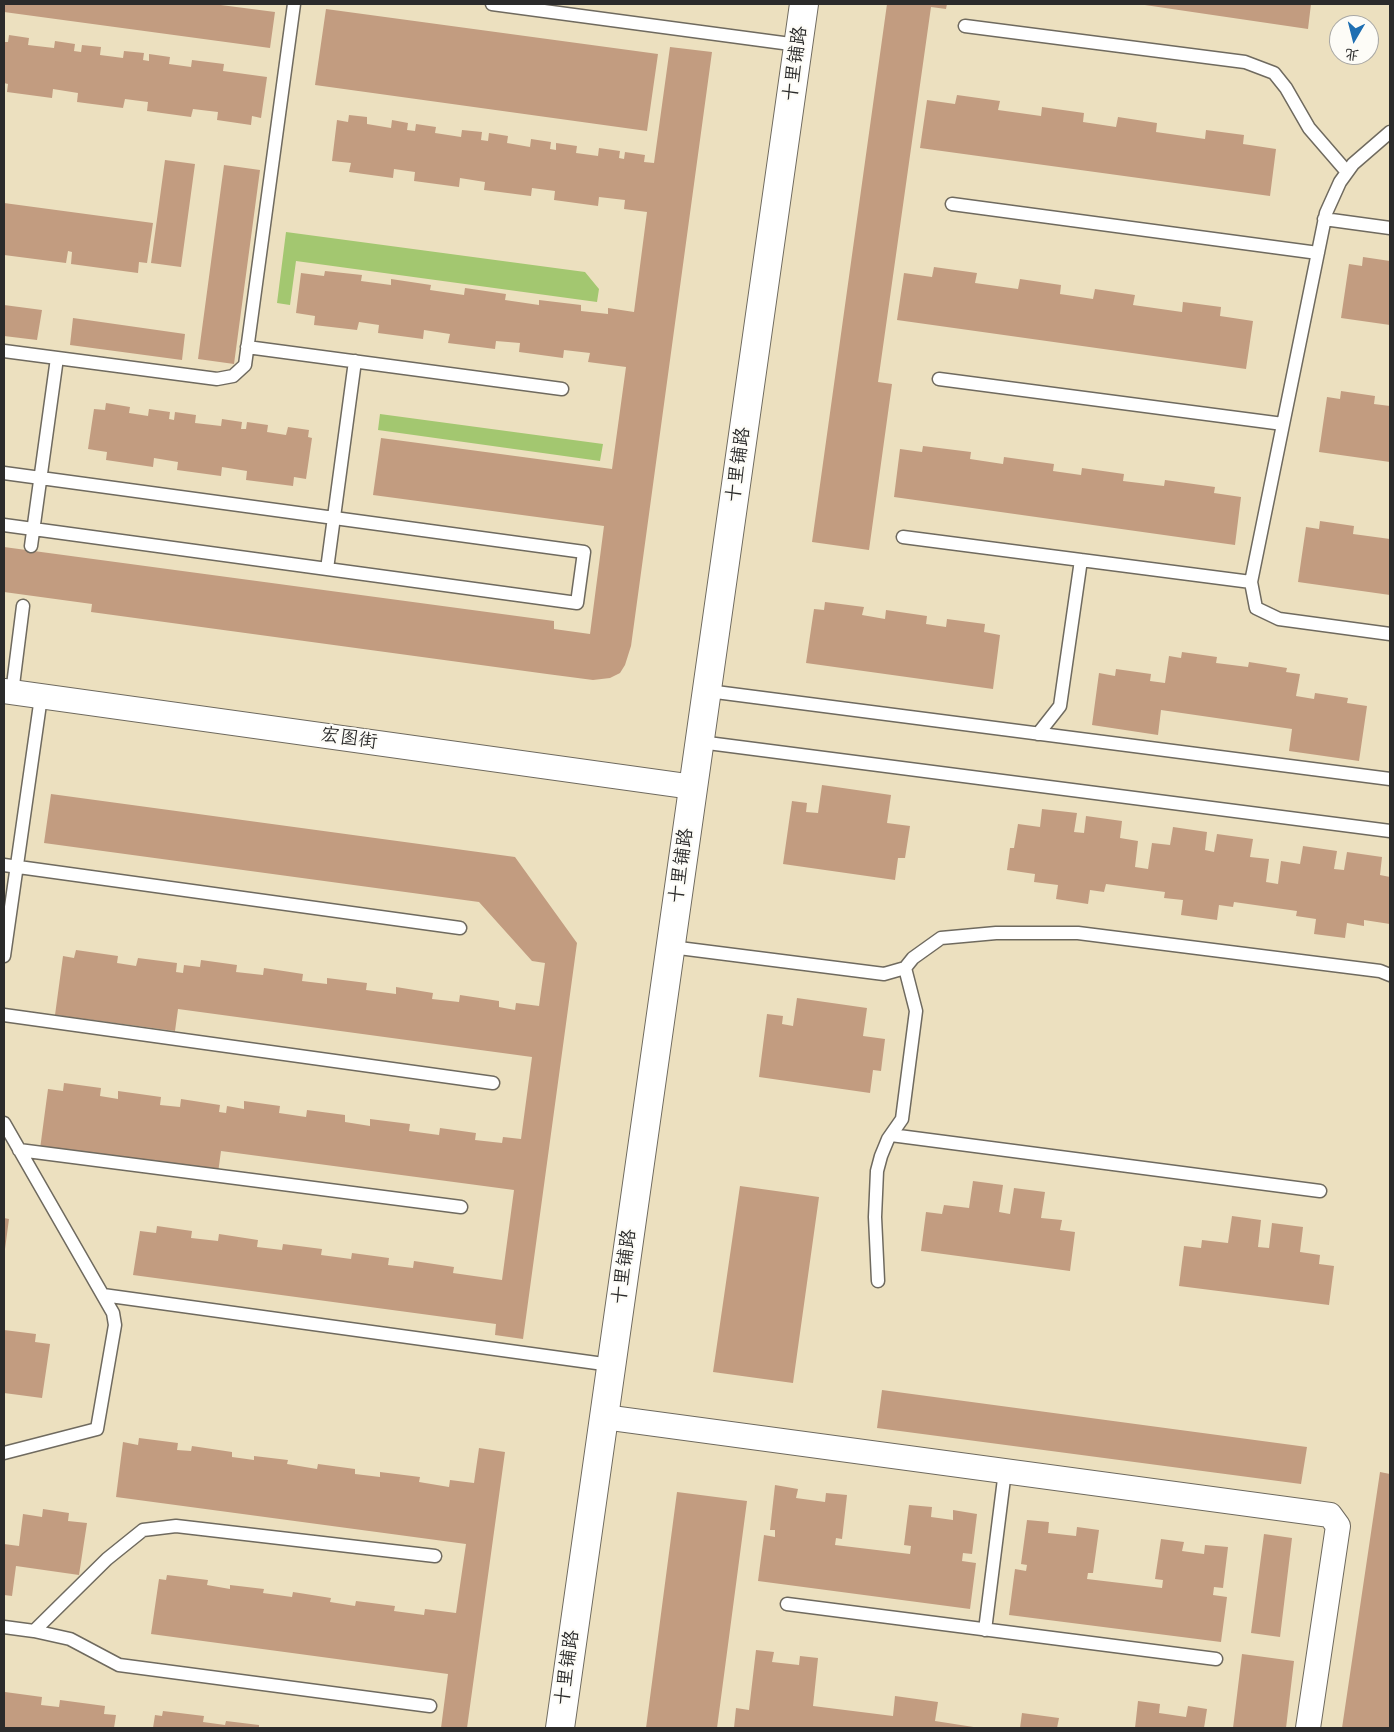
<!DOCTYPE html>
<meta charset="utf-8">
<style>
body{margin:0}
#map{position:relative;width:1394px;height:1732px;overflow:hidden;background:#ece0bf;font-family:Sriracha,"LXGW WenKai TC",sans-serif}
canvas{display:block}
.frame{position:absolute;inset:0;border:5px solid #2b2b2b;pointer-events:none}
.north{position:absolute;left:1329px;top:15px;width:50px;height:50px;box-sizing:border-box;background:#fdfcf7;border:1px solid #a9a8a5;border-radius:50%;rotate:188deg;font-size:14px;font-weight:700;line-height:20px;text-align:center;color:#2b2b2b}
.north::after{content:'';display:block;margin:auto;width:18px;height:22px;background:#1f6fb2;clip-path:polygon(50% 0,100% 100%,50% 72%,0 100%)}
</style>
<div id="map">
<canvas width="1394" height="1732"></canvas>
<div class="frame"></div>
<div class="north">北</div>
</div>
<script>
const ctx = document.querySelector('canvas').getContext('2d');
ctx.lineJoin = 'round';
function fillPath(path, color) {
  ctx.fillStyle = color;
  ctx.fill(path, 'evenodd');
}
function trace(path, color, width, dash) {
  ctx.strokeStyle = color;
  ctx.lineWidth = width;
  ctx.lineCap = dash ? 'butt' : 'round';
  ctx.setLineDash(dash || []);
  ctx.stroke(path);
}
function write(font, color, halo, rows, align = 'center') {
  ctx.font = font + ' Sriracha,"LXGW WenKai TC",sans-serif';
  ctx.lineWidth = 4.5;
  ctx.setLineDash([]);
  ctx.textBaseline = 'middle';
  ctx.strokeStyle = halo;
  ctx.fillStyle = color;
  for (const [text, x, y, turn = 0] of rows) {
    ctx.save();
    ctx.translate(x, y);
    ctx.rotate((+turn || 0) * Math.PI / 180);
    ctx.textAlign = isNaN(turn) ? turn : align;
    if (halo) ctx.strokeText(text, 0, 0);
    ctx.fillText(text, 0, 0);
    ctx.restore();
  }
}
fillPath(new Path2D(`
 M286 232 585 272 599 289 597 302 296 261 290 305 277 303Z
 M380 414 603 444 600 461 378 430Z`), '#a3c770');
fillPath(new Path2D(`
 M4 4H213L275 12 270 48 4 12Z
 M887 4H947L946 9 931 7 878 382 892 384 869 550 812 542Z
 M1138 4H1311L1308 29Z
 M326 9 658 54 647 131 315 85Z
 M9 35 29 38 28 45 54 48 55 41 75 44 74 51 81 52 82 45 101 47 100 55 123 58 124 51 144 53 143 60 149 61V54L170 57 169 64 191 67 192 60 224 64 223 71 267 77 261 118 252 116 251 125 217 120 218 112 193 109 191 117 147 111 148 102 125 99 123 108 77 102 78 93 53 89 52 98 7 92 8 84 4 83V42H8Z
 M670 47 712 52 631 646 625 665 620 673 610 678 593 680 547 674 91 612 92 604 4 592V547L554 621V629L590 634 604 526 373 495 381 438 612 469 626 367 588 362 590 353 564 350 563 358 519 352 520 343 496 341 495 349 448 343 450 334 424 330 423 339 378 333 379 325 359 322 357 330 314 325 315 316 296 313 301 273 324 276 325 271 362 275 361 281 391 285V279L431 285 430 290 464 295 465 288 506 294 505 300 539 305V300L581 305V311L608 314V308L634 312 647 212 624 209 625 200 599 197 598 206 554 200 555 191 532 188 531 196 484 190 485 182 460 178 459 187 414 181 415 172 394 169 393 178 349 172 351 163 332 161 337 120 348 122 349 115 367 117V124L391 128 392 120 408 123 407 130 415 131 416 124 436 127 435 133 461 137 462 130 482 132 481 140 488 141 489 133 508 136 507 143 530 147 531 139 551 142 550 149 556 150V143L577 146 576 153 598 156 599 148 620 151 619 158 624 159 625 152 645 155 644 162 654 163Z
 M957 95 1000 101 998 110 1041 116 1042 107 1084 113 1083 122 1116 127 1118 117 1157 123 1156 132 1205 139 1206 130 1244 135 1243 144 1276 149 1270 196 920 148 927 100 955 104Z
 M165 160 195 164 181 267 151 263Z
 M224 165 260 170 234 364 198 359Z
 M4 203 153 223 147 263 139 262 138 273 71 264 72 252 68 251 66 263 4 255Z
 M1363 257 1390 261V325L1341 318 1349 264 1362 266Z
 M934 267 977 273 975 283 1018 289 1020 279 1061 285 1060 294 1093 299 1095 289 1135 295 1133 305 1182 312 1183 302 1221 307 1220 316 1253 321 1246 369 897 320 904 273 932 277Z
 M4 305 42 310 37 340 4 336Z
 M73 318 185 334 182 360 70 345Z
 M1341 391 1375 396 1374 404 1390 406V462L1319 452 1327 397 1340 399Z
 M106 403 130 407 129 413 148 416 149 409 170 412 169 419 174 420 175 412 196 415 195 423 221 426 222 419 242 422 241 429H246L247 422 268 425 267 432 286 435 288 427 309 430 308 437 312 438 306 479 294 477 293 486 246 480 247 471 222 467 221 476 177 470 178 462 154 458 153 467 106 460 107 452 88 449 94 409 105 410Z
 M923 446 971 452 970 459 1003 464 1004 457 1054 464 1053 471 1081 475 1082 468 1124 474 1123 481 1164 486 1165 480 1215 487 1214 493 1241 497 1235 545 894 497 900 449 922 452Z
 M1320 521 1354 526 1353 534 1390 539V595L1298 582 1306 527 1319 529Z
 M825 602 864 607 862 615 885 619 886 610 927 616 926 624 946 627 947 619 985 624 984 632 1000 635 993 689 806 663 814 609 824 610Z
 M1182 652 1217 657 1216 663 1248 667 1249 662 1287 668 1286 672 1300 674 1296 696 1314 699 1315 693 1348 698 1347 703 1367 706 1359 761 1289 751 1292 729 1161 710 1158 735 1092 725 1099 673 1115 676 1116 669 1151 674 1150 681 1165 683 1169 656 1181 658Z
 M822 785 891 795 887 823 910 826 905 858H898L895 880 783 864 792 801 807 803 806 812 818 813Z
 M51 794 515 857 577 943 523 1339 495 1335 496 1324 133 1275 140 1231 156 1233 157 1226 192 1231 191 1238 218 1241 219 1234 258 1240 257 1247 282 1250 283 1244 322 1249 321 1255 351 1259 352 1253 389 1258 388 1265 413 1268 414 1261 454 1267 453 1273 502 1280 514 1190 221 1151 218 1173 40 1149 48 1089 63 1091 64 1083 101 1088 100 1096 118 1099V1091L161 1097 160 1105 180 1107 181 1099 220 1105 219 1112 226 1113 227 1106 244 1109V1101L280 1106 279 1113 306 1117 307 1110 345 1115V1122L370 1126V1119L410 1124 409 1131 439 1135 440 1128 476 1133 475 1140 502 1143 503 1137 521 1139 532 1057 178 1009 175 1031 55 1015 63 956 74 958 76 950 118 956 117 963 136 966 138 958 177 963 176 972 183 973 184 965 200 967 201 960 237 965 236 972 263 975 264 968 303 974 302 981 327 984V978L367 983 366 990 396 994V987L433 993 432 999 459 1002 460 995 499 1001V1007L515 1010 516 1003 539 1006 545 963 532 961 479 902 44 843Z
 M1042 809 1077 813 1074 832 1084 833 1086 816 1122 821 1120 838 1138 841 1135 867 1148 869 1152 843 1170 845 1173 827 1207 832 1205 850 1214 852 1217 834 1253 839 1250 857 1269 859 1266 882 1278 884 1281 861 1300 864 1303 846 1337 851 1334 869 1344 870 1347 852 1382 857 1380 875 1390 877V924L1364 920V926L1347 923 1345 938 1314 934 1316 919 1296 916 1297 911 1234 902 1233 907 1219 905 1217 920 1181 915 1183 900 1164 898 1165 892 1106 884 1104 892 1090 890 1088 904 1056 899 1058 885 1034 882 1035 874 1007 870 1010 848H1014L1018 824 1040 827Z
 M797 998 867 1008 863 1036 885 1039 881 1071 873 1070 870 1093 759 1077 767 1014 783 1016 782 1024 793 1026Z
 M973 1181 1003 1185 999 1212 1010 1214 1014 1188 1045 1192 1041 1218 1062 1220 1060 1230 1075 1232 1070 1271 921 1251 926 1212 942 1214 944 1205 969 1208Z
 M740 1186 819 1197 793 1383 713 1372Z
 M1232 1216 1261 1220 1258 1247 1269 1248 1272 1223 1303 1227 1300 1252 1320 1255 1319 1264 1334 1266 1329 1305 1179 1286 1184 1246 1201 1248 1202 1240 1228 1243Z
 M4 1218 9 1219 5 1249H4Z
 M4 1330 36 1334 35 1342 50 1344 42 1398 4 1393Z
 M882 1390 1307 1447 1301 1484 877 1428Z
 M139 1438 178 1443 177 1450 191 1451 192 1446 232 1452V1457L254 1460V1456L288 1460 287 1464 317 1469 318 1464 355 1469V1474L380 1477V1472L420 1477 419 1482 449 1487 450 1480 474 1483 479 1448 505 1452 467 1728H441L448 1674 151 1634 159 1579 166 1580 167 1575 208 1580 207 1585 230 1589V1585L264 1589 263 1593 292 1597 293 1592 331 1598 330 1602 355 1606 356 1601 395 1606 394 1611 424 1615 425 1609 456 1613 466 1544 116 1497 123 1442 138 1445Z
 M1380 1472 1390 1474V1728H1342Z
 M775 1485 798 1489 796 1498 825 1502 826 1493 847 1495 842 1539 836 1538 835 1545 910 1554 911 1546 904 1545 909 1505 932 1507 931 1517 953 1520V1510L977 1514 972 1554 963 1553 962 1561 976 1563 970 1609 758 1581 764 1535 775 1537V1530H770Z
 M677 1492 747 1501 717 1728H646Z
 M43 1509 69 1513 68 1521 87 1523 79 1575 16 1566 12 1596 4 1595V1544L19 1546 23 1514 42 1517Z
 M1027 1520 1049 1522 1048 1533 1076 1536 1077 1527 1099 1530 1093 1573H1088L1087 1579 1162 1588 1163 1580 1155 1579 1161 1539 1184 1542 1182 1551 1204 1554 1205 1545 1228 1547 1223 1588 1214 1587 1213 1595 1227 1597 1221 1642 1009 1615 1015 1569 1026 1571 1027 1565 1021 1564Z
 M1264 1534 1292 1538 1280 1637 1251 1633Z
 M756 1650 774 1652 772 1662 799 1665 800 1656 818 1658 813 1706 893 1716 895 1696 938 1702 935 1721 980 1728H734L736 1708 749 1710Z
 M1242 1654 1294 1661 1286 1728H1233Z
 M5 1692 42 1697 41 1705 59 1707 60 1700 105 1706 104 1714 116 1715 114 1728H4Z
 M1138 1701 1160 1704 1159 1713 1186 1717 1188 1706 1207 1709 1204 1728H1135Z
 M163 1711 204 1716 203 1722 225 1725 226 1721 259 1725V1728H153L155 1715 162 1716Z
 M1022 1713 1059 1718 1057 1728H1020Z`), '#c29c80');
const service = new Path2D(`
 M492 4 798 45
 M965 26 1245 62 1274 73 1286 88 1309 128 1347 172
 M1390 132 1353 164 1340 182 1326 213 1251 582 1256 608 1279 619 1390 634
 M952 204 1318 253
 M1324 219 1390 228
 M247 347 562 389
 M4 351 217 379 233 376 245 365 294 4
 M939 379 1283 424
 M4 473 584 552 577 603 4 525
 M903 537 1251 582
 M31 546 57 358
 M327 569 355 361
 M708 691 1390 779
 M12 693 23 606
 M1038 734 1060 706 1081 560
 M700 742 1390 831
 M4 865 460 928
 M671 947 884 974 905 968 913 958 941 938 996 933H1078L1380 971 1390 975
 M4 956 41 697
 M4 1015 493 1083
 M4 1123 113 1313 115 1325 97 1429 4 1453
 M891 1135 1320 1191
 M19 1150 461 1207
 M878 1281 875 1217 877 1171 881 1156 888 1139 902 1119 916 1011 905 968
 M103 1295 611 1365
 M787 1604 1216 1659
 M4 1627 34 1631 70 1639 119 1665 430 1706
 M985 1630 1005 1471
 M34 1631 107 1559 143 1530 176 1526 435 1556`);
const minor = new Path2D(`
 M4 691 693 787
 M604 1417 1330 1515 1338 1526 1308 1728`);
const tertiary = new Path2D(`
 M560 1728 804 4`);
trace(service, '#6f6a5f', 15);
trace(minor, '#6f6a5f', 26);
trace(tertiary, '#6f6a5f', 30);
trace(service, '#fff', 12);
trace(minor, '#fff', 24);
trace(tertiary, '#fff', 28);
write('19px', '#2b2b2b', '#fdfcf7', [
 ["十里铺路",796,64,-82],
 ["十里铺路",739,465,-82],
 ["宏图街",349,739,8],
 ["十里铺路",682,866,-82],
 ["十里铺路",625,1267,-82],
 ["十里铺路",568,1668,-82]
]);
</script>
